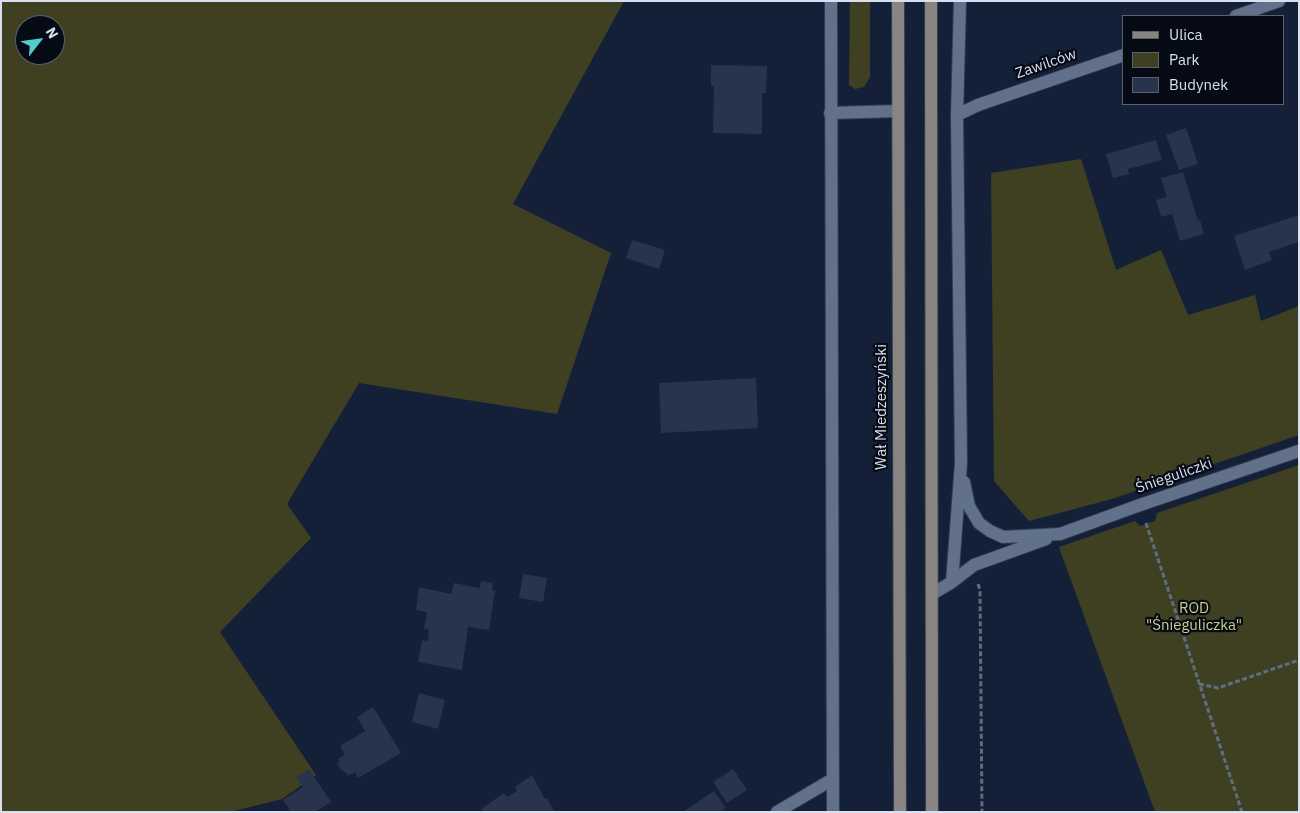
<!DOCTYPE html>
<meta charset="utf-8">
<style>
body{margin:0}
#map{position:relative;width:1300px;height:813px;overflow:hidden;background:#142037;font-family:"IBM Plex Sans",sans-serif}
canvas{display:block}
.frame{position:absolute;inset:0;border:2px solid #d8e0f0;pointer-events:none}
.legend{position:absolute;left:1122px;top:15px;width:162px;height:90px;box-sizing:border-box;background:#060a14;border:1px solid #5a606c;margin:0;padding:6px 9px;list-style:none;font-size:15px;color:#d8e0f0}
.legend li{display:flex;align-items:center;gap:10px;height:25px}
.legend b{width:25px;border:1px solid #5a606c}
.north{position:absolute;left:15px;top:15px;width:50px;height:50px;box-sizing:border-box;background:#060a14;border:1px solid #5a606c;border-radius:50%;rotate:60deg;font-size:14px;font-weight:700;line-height:20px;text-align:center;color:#d8e0f0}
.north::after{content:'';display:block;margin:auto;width:18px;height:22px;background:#52cdcc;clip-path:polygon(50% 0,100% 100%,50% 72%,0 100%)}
</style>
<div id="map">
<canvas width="1300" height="813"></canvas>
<div class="frame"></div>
<ul class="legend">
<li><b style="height:6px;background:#878482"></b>Ulica</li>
<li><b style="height:14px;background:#3f4022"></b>Park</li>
<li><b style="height:14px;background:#27344c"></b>Budynek</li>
</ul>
<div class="north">N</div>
</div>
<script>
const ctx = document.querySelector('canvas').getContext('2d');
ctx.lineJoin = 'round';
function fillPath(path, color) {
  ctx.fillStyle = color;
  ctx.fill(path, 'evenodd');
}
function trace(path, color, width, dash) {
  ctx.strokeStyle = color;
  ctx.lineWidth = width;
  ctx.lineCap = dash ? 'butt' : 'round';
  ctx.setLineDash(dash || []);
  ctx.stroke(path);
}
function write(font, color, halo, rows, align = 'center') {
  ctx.font = font + ' "IBM Plex Sans",sans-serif';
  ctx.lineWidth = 4.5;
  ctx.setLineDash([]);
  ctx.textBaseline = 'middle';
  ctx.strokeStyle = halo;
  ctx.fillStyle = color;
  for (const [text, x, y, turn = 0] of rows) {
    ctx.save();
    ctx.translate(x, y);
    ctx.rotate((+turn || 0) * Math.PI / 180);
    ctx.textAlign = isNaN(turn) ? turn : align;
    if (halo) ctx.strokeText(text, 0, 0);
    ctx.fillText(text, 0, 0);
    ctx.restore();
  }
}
fillPath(new Path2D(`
 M1 1H624L513 204 611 253 557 414 359 383 287 504 311 538 220 632 316 775 282 799 230 812H1ZM25 25H55V55H25Z
 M850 1H870V77L864 87 855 89 849 85Z
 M1081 159 1116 270 1161 250 1188 315 1255 295 1261 321 1299 306V435L1112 499 1029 521 994 481 991 173Z
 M1299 465V812H1155L1059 547 1135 521 1140 526 1155 521 1157 513Z`), '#3f4022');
fillPath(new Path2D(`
 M711 65 767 66 766 93H762V134L713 133 714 86H711Z
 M1186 128 1198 164 1179 170 1166 135Z
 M1156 140 1162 160 1128 169 1129 174 1113 178 1106 154Z
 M1183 172 1198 221 1200 220 1204 234 1180 241 1172 214 1161 217 1156 200 1167 197 1161 178Z
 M1299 215V242L1269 252 1272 260 1245 270 1234 236Z
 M632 240 665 250 659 269 626 258Z
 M756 378 758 428 661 433 659 383Z
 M523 574 547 578 543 602 519 598Z
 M481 581 493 583 492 590 495 591 489 630 468 627 462 670 418 662 422 640 428 641 429 630 424 629 427 612 416 610 419 587 451 594 454 583 480 588Z
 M419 693 445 700 438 729 412 722Z
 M373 707 401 753 358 778 355 772 348 776 346 773 341 770 337 764 340 762 338 759 345 755 340 746 365 731 357 717Z
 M309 769 331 802 315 812H291L283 800 303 787 296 777Z
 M733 769 747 790 727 803 713 782Z
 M532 775 545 799 547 798 555 812H483L481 809 504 793 507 797 517 791 515 787Z
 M714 791 726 808 721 812H683Z`), '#27344c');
const service = new Path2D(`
 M830 113 898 111
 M957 115 978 105
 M964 482 969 506 979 523 990 531 1003 537 1060 534
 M952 582 961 463 957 115 960 1
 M932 594 952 582 974 565 1046 539`);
const minor = new Path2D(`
 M831 1 833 812
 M1236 16 1279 1
 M978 105 1124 55
 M1060 534 1140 505 1299 451
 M777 812 833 779`);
const secondary = new Path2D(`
 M898 1 900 812
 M931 1 932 812`);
trace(service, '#353d50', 14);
trace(minor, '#353d50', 14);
trace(secondary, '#353d50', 14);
trace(new Path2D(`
 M1146 523 1242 812
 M978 584 980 590 982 812
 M1199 684 1218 688 1299 660`), '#616c80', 3, [5, 2.5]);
trace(service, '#61708b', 12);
trace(minor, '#61708b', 12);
trace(secondary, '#878482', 12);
write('15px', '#d8e0f0', '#060a14', [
 ["Zawilców",1046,64,-19],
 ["Wał Miedzeszyński",882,407,-90],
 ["Śnieguliczki",1174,476,-19]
]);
write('15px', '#cbce86', '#060a14', [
 ["ROD",1194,609],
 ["\"Śnieguliczka\"",1194,626]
]);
</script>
